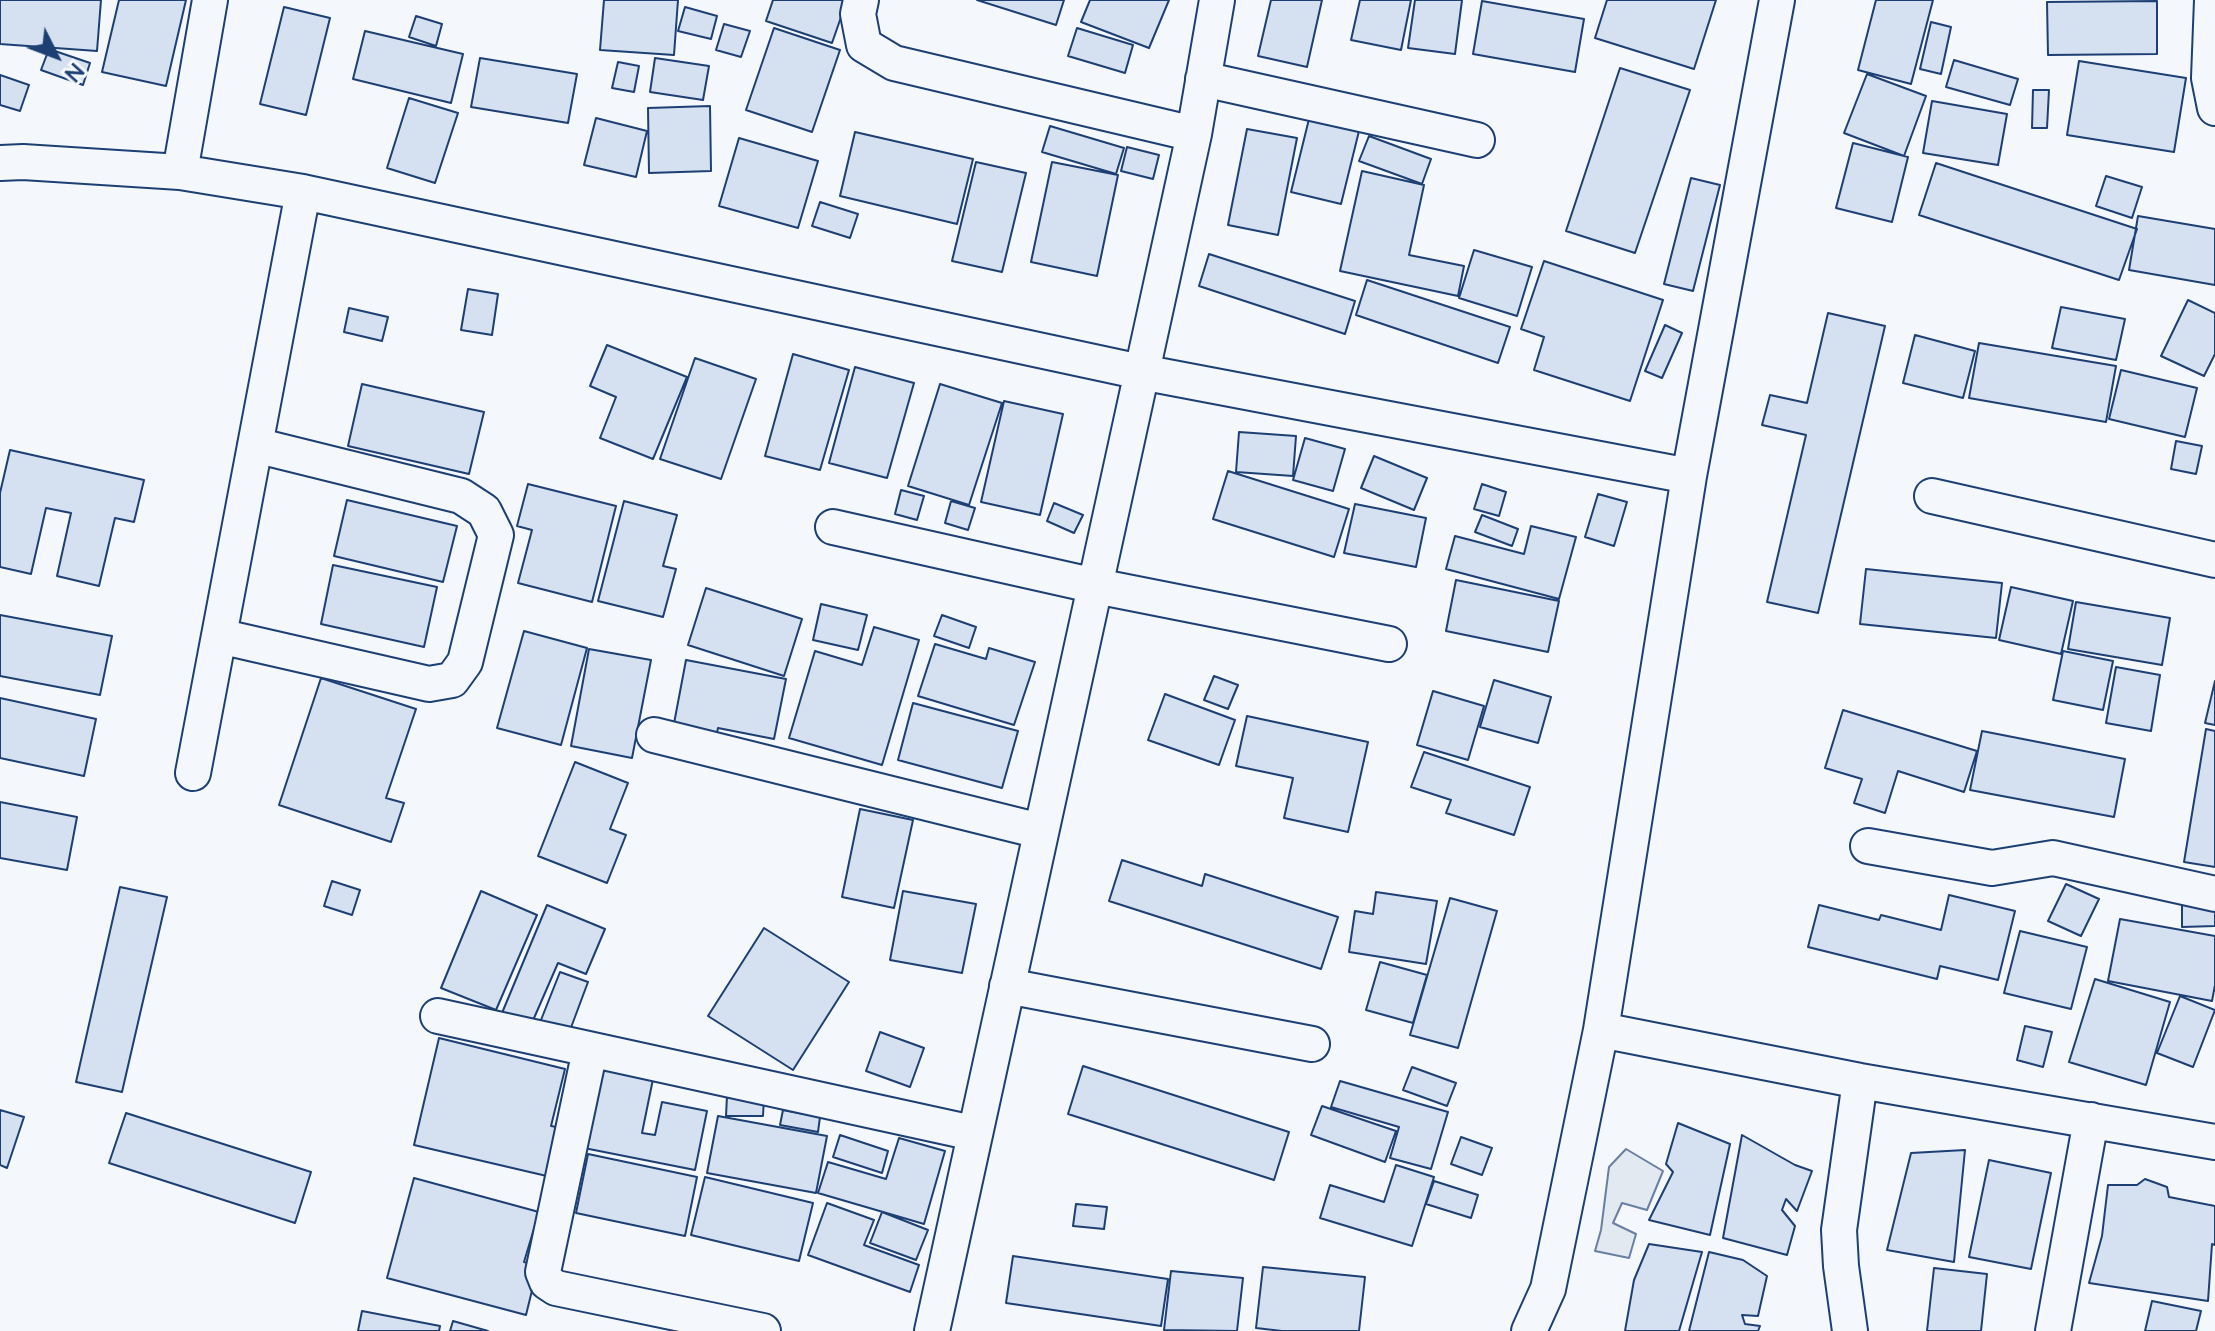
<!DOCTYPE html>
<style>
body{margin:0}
#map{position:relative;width:2215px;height:1331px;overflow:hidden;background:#f4f7fb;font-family:"Nunito Sans",sans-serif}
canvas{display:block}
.north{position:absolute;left:16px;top:16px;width:80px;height:80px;-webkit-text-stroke:6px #f4f7fb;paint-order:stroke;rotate:132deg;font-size:22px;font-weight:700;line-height:32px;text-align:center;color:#1d3f73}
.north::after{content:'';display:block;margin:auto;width:28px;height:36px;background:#1d3f73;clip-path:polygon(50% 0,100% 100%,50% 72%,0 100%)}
</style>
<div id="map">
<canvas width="2215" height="1331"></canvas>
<div class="north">N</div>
</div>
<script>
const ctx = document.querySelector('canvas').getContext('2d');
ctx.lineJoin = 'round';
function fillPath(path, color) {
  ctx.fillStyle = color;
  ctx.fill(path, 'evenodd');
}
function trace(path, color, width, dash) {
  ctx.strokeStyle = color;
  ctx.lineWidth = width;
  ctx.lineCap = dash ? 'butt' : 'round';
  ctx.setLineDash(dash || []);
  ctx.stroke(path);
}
const green = new Path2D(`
 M1626 1149 1663 1171 1647 1210 1622 1203 1613 1223 1636 1234 1629 1258 1595 1251 1601 1230 1609 1167Z`);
fillPath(green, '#e3e9f0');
trace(green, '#687fa3', 2);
const building = new Path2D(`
 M0 0H101L97 51 0 44Z
 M119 0H186L166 86 102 72Z
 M604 0H678L674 55 600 50Z
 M773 0H847L832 43 766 21Z
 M977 0H1064L1056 25Z
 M1090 0H1169L1149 48 1081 22Z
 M1271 0H1322L1307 67 1258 56Z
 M1360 0H1411L1401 50 1351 40Z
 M1415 0H1462L1455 54 1408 48Z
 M1607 0H1716L1694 69 1595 38Z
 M1876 0H1933L1911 84 1858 70Z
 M1482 1 1584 19 1575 72 1473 54Z
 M2157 1V54L2048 55 2047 2Z
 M284 7 330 18 306 115 260 104Z
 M685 7 717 16 711 39 678 31Z
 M416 16 442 24 436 46 409 37Z
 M1931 22 1951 27 1941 74 1920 69Z
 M724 24 750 31 741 57 716 50Z
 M774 28 840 50 812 132 746 110Z
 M1077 28 1133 45 1125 73 1068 56Z
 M365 31 463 54 451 103 353 79Z
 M49 49 90 63 83 85 41 70Z
 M480 58 577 74 568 123 471 107Z
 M655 58 709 66 703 100 650 92Z
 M1954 60 2018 79 2010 105 1946 87Z
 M2079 61 2186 78 2174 152 2067 135Z
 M618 62 639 66 634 92 612 88Z
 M1620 68 1690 90 1635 253 1566 231Z
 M1867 74 1926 96 1904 156 1844 133Z
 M0 75 29 85 20 111 0 105Z
 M2033 90H2049L2047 128H2032Z
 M409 98 458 113 435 183 387 168Z
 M1932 101 2007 114 1998 165 1923 153Z
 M710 106 711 171 649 173 648 108Z
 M596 118 647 131 636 177 584 165Z
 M1309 119 1359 131 1341 204 1291 192Z
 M1050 126 1124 148 1116 174 1042 152Z
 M1247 129 1297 138 1278 235 1228 225Z
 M855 132 973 159 957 224 840 196Z
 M1369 136 1431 159 1422 184 1359 161Z
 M739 138 818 161 798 228 719 206Z
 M1853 143 1908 157 1892 222 1836 208Z
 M1127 147 1159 155 1153 179 1121 171Z
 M976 162 1026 173 1002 272 952 261Z
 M1052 162 1118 175 1097 276 1031 262Z
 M1936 163 2137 229 2119 280 1919 215Z
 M1362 171 1424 185 1409 255 1464 266 1458 296 1340 271Z
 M2106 176 2142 187 2132 218 2096 206Z
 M1691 178 1720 185 1693 291 1664 284Z
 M820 202 858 214 850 238 812 226Z
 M2138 216 2215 229V285L2129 270Z
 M1474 250 1532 267 1517 316 1459 298Z
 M1209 254 1355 301 1345 334 1199 286Z
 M1544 261 1663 300 1630 401 1534 370 1544 337 1521 329Z
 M1367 280 1510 327 1498 363 1356 315Z
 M468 289 498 294 492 335 461 330Z
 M2188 300 2215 313V354L2204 376 2161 356Z
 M2061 307 2125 319 2116 360 2052 348Z
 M349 308 388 317 382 341 344 332Z
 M1828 313 1885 326 1818 613 1767 602 1806 435 1762 425 1770 395 1807 403Z
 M1665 325 1682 333 1662 378 1645 371Z
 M1915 335 1975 351 1963 398 1903 383Z
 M1979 343 2116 366 2106 422 1969 398Z
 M607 345 687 377 653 459 600 438 616 397 590 386Z
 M793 354 849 370 820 470 765 456Z
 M695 358 756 379 721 479 660 459Z
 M855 367 914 383 887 478 829 463Z
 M2121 370 2197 388 2185 437 2109 419Z
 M362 384 484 412 469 474 348 446Z
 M940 384 1002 403 969 505 908 486Z
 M1004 401 1063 414 1040 515 981 502Z
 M1239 432 1296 436 1293 476 1236 472Z
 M1305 438 1345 449 1333 491 1293 480Z
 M2176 441 2202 446 2196 474 2171 469Z
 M10 450 144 480 134 522 115 518 99 586 57 576 71 513 46 508 31 574 0 567V493Z
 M1374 456 1427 478 1414 510 1361 488Z
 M1228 471 1349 509 1334 557 1213 519Z
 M528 484 616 506 592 602 518 583 532 530 517 526Z
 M1482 484 1506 492 1499 516 1474 509Z
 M901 490 924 496 917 520 895 514Z
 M1598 494 1627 502 1614 546 1585 537Z
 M347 500 457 526 443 582 334 556Z
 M624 501 677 515 663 566 676 569 663 617 598 601Z
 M951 501 975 508 968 530 945 523Z
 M1054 503 1083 515 1074 533 1047 521Z
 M1355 504 1426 518 1416 567 1344 553Z
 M1482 515 1518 529 1512 546 1475 532Z
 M1531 526 1576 537 1559 599 1446 569 1455 536 1524 554Z
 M333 565 437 587 424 647 321 624Z
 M1866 569 2002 583 1996 638 1860 624Z
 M1456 580 1559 601 1548 652 1446 631Z
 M2011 587 2073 601 2061 654 1999 640Z
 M706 588 802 619 784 676 688 645Z
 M2076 602 2170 618 2162 665 2068 649Z
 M821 604 867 615 858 650 813 640Z
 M0 615 112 636 100 695 0 676Z
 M942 615 976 627 969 648 934 636Z
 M874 627 919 640 882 765 789 738 815 651 862 665Z
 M524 631 587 648 561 745 497 728Z
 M935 644 986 659 989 648 1035 662 1014 725 918 696Z
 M589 649 651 660 632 758 571 746Z
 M2063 651 2113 661 2103 710 2053 700Z
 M686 660 786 679 774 739 718 728 715 742 672 734Z
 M2116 667 2160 675 2151 731 2106 723Z
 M1214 676 1238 685 1228 709 1204 700Z
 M321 678 416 709 386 798 404 803 391 842 279 805Z
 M1494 680 1551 697 1538 743 1480 727Z
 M2215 681V725L2205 723Z
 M1433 691 1484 706 1468 760 1417 745Z
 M1165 694 1235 720 1219 765 1148 740Z
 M0 698 96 719 84 776 0 758Z
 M913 703 1018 731 1002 788 898 760Z
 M1843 710 1977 751 1964 792 1898 771 1885 813 1854 803 1862 779 1825 768Z
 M1247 716 1368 742 1348 832 1284 818 1293 778 1236 766Z
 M2206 729 2215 731V867L2184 862Z
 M1982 731 2125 759 2114 817 1970 790Z
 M1424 752 1530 787 1514 835 1446 813 1451 800 1411 787Z
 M575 762 628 783 610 829 626 835 607 883 538 856Z
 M0 802 77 817 67 870 0 858Z
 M860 809 913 820 894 908 842 897Z
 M1122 860 1202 886 1205 874 1338 917 1321 969 1109 901Z
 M332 881 360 890 352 915 324 906Z
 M2066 884 2099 899 2081 936 2048 921Z
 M120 887 167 897 122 1092 76 1082Z
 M481 891 537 915 496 1010 441 988Z
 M903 891 976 904 962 973 890 960Z
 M1376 892 1437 901 1426 964 1349 952 1355 911 1373 914Z
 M1949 895 2015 911 1998 980 1940 966 1937 979 1808 947 1819 905 1879 920 1881 915 1941 930Z
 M1450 898 1497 911 1458 1048 1410 1035Z
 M547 905 605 929 586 974 558 963 531 1025 502 1013Z
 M2182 905H2215V926L2182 927Z
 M2120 919 2215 936V985L2212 1001 2108 981Z
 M764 928 849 982 793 1070 708 1016Z
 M2020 931 2087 947 2071 1009 2004 993Z
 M1380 962 1427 975 1413 1023 1366 1010Z
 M560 972 588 982 566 1041 537 1030Z
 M2095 979 2170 1002 2146 1085 2069 1062Z
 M2180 996 2215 1010 2193 1067 2157 1053Z
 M2025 1026 2052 1032 2043 1067 2017 1060Z
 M880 1032 924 1048 910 1087 866 1071Z
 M439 1038 565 1069 551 1126 562 1128 551 1177 414 1145Z
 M1083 1066 1289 1132 1274 1180 1068 1114Z
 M1412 1067 1456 1083 1447 1106 1403 1090Z
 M600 1069 653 1079 642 1133 655 1135 662 1102 707 1111 695 1170 584 1148Z
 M1340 1081 1448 1112 1431 1169 1390 1158 1399 1127 1331 1107Z
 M727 1096 764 1097 763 1116H726Z
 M1322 1106 1396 1131 1385 1162 1311 1135Z
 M0 1110 24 1117 7 1168 0 1165Z
 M783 1110 820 1117 818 1132 780 1125Z
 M126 1113 311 1172 295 1223 109 1163Z
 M718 1116 827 1136 816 1193 707 1173Z
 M1678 1123 1730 1144 1710 1235 1649 1220 1673 1172 1666 1164Z
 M840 1135 888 1151 882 1173 833 1157Z
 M1742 1135 1795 1165 1812 1171 1797 1211 1786 1199 1782 1210 1795 1226 1787 1255 1723 1238Z
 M1461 1137 1492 1148 1482 1175 1451 1164Z
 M899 1138 945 1151 924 1224 818 1193 828 1162 886 1179Z
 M1965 1150 1954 1262 1887 1250 1911 1153Z
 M588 1154 697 1177 685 1236 576 1213Z
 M1989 1160 2051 1173 2031 1269 1969 1257Z
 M1396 1165 1434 1177 1412 1246 1320 1218 1330 1185 1384 1202Z
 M705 1177 813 1203 799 1261 691 1235Z
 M414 1178 539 1212 524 1262 538 1266 526 1315 387 1278Z
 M2145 1179 2167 1187 2169 1197 2215 1206V1245L2212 1244 2208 1301 2089 1283 2102 1236 2108 1185H2137Z
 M1434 1181 1478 1195 1471 1218 1426 1204Z
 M827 1203 874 1220 864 1245 919 1265 910 1292 808 1255Z
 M1076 1204 1107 1207 1104 1229 1073 1226Z
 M882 1212 928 1230 916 1260 870 1243Z
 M1649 1244 1702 1252 1679 1331H1625L1634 1280Z
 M1709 1252 1743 1260 1767 1276 1758 1316 1742 1315 1745 1324 1760 1326 1758 1331H1689Z
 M1013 1256 1168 1279 1161 1326 1006 1303Z
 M1263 1267 1365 1277 1359 1331H1282L1256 1328Z
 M1934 1268 1987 1274 1981 1331H1927Z
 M1171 1271 1243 1278 1237 1331 1164 1330Z
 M2152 1301 2201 1311 2196 1331H2145Z
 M362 1311 440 1326 439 1331H358Z
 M453 1321 488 1331H450Z`);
fillPath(building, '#d5e0f0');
trace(building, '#1d3f73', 2);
const street = new Path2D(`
 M861 0 858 14 864 45 894 63 1194 134
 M2212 0 2209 78 2215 108
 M1203 79 1477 140
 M0 163 23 162 180 172 303 192 1141 372 1689 476
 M180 172 210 0
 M1932 496 2215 560
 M833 527 1096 586 1389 644
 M219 636 429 684 452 680 465 662 496 535 484 511 461 496 255 445
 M654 735 1040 831
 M193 773 303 192
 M1868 846 1992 868 2053 858 2215 894
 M1007 986 1312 1044
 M438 1016 973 1133
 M1601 1030 1860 1081 2215 1142
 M590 1050 543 1272 547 1282 556 1288 763 1331
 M932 1331 1194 134 1217 0
 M1529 1331 1548 1289 1601 1030 1689 476 1777 0
 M1850 1331 1841 1266 1839 1230 1860 1081
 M2053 1331 2091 1120`);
trace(street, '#1d3f73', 38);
trace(street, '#f4f7fb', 34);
</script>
